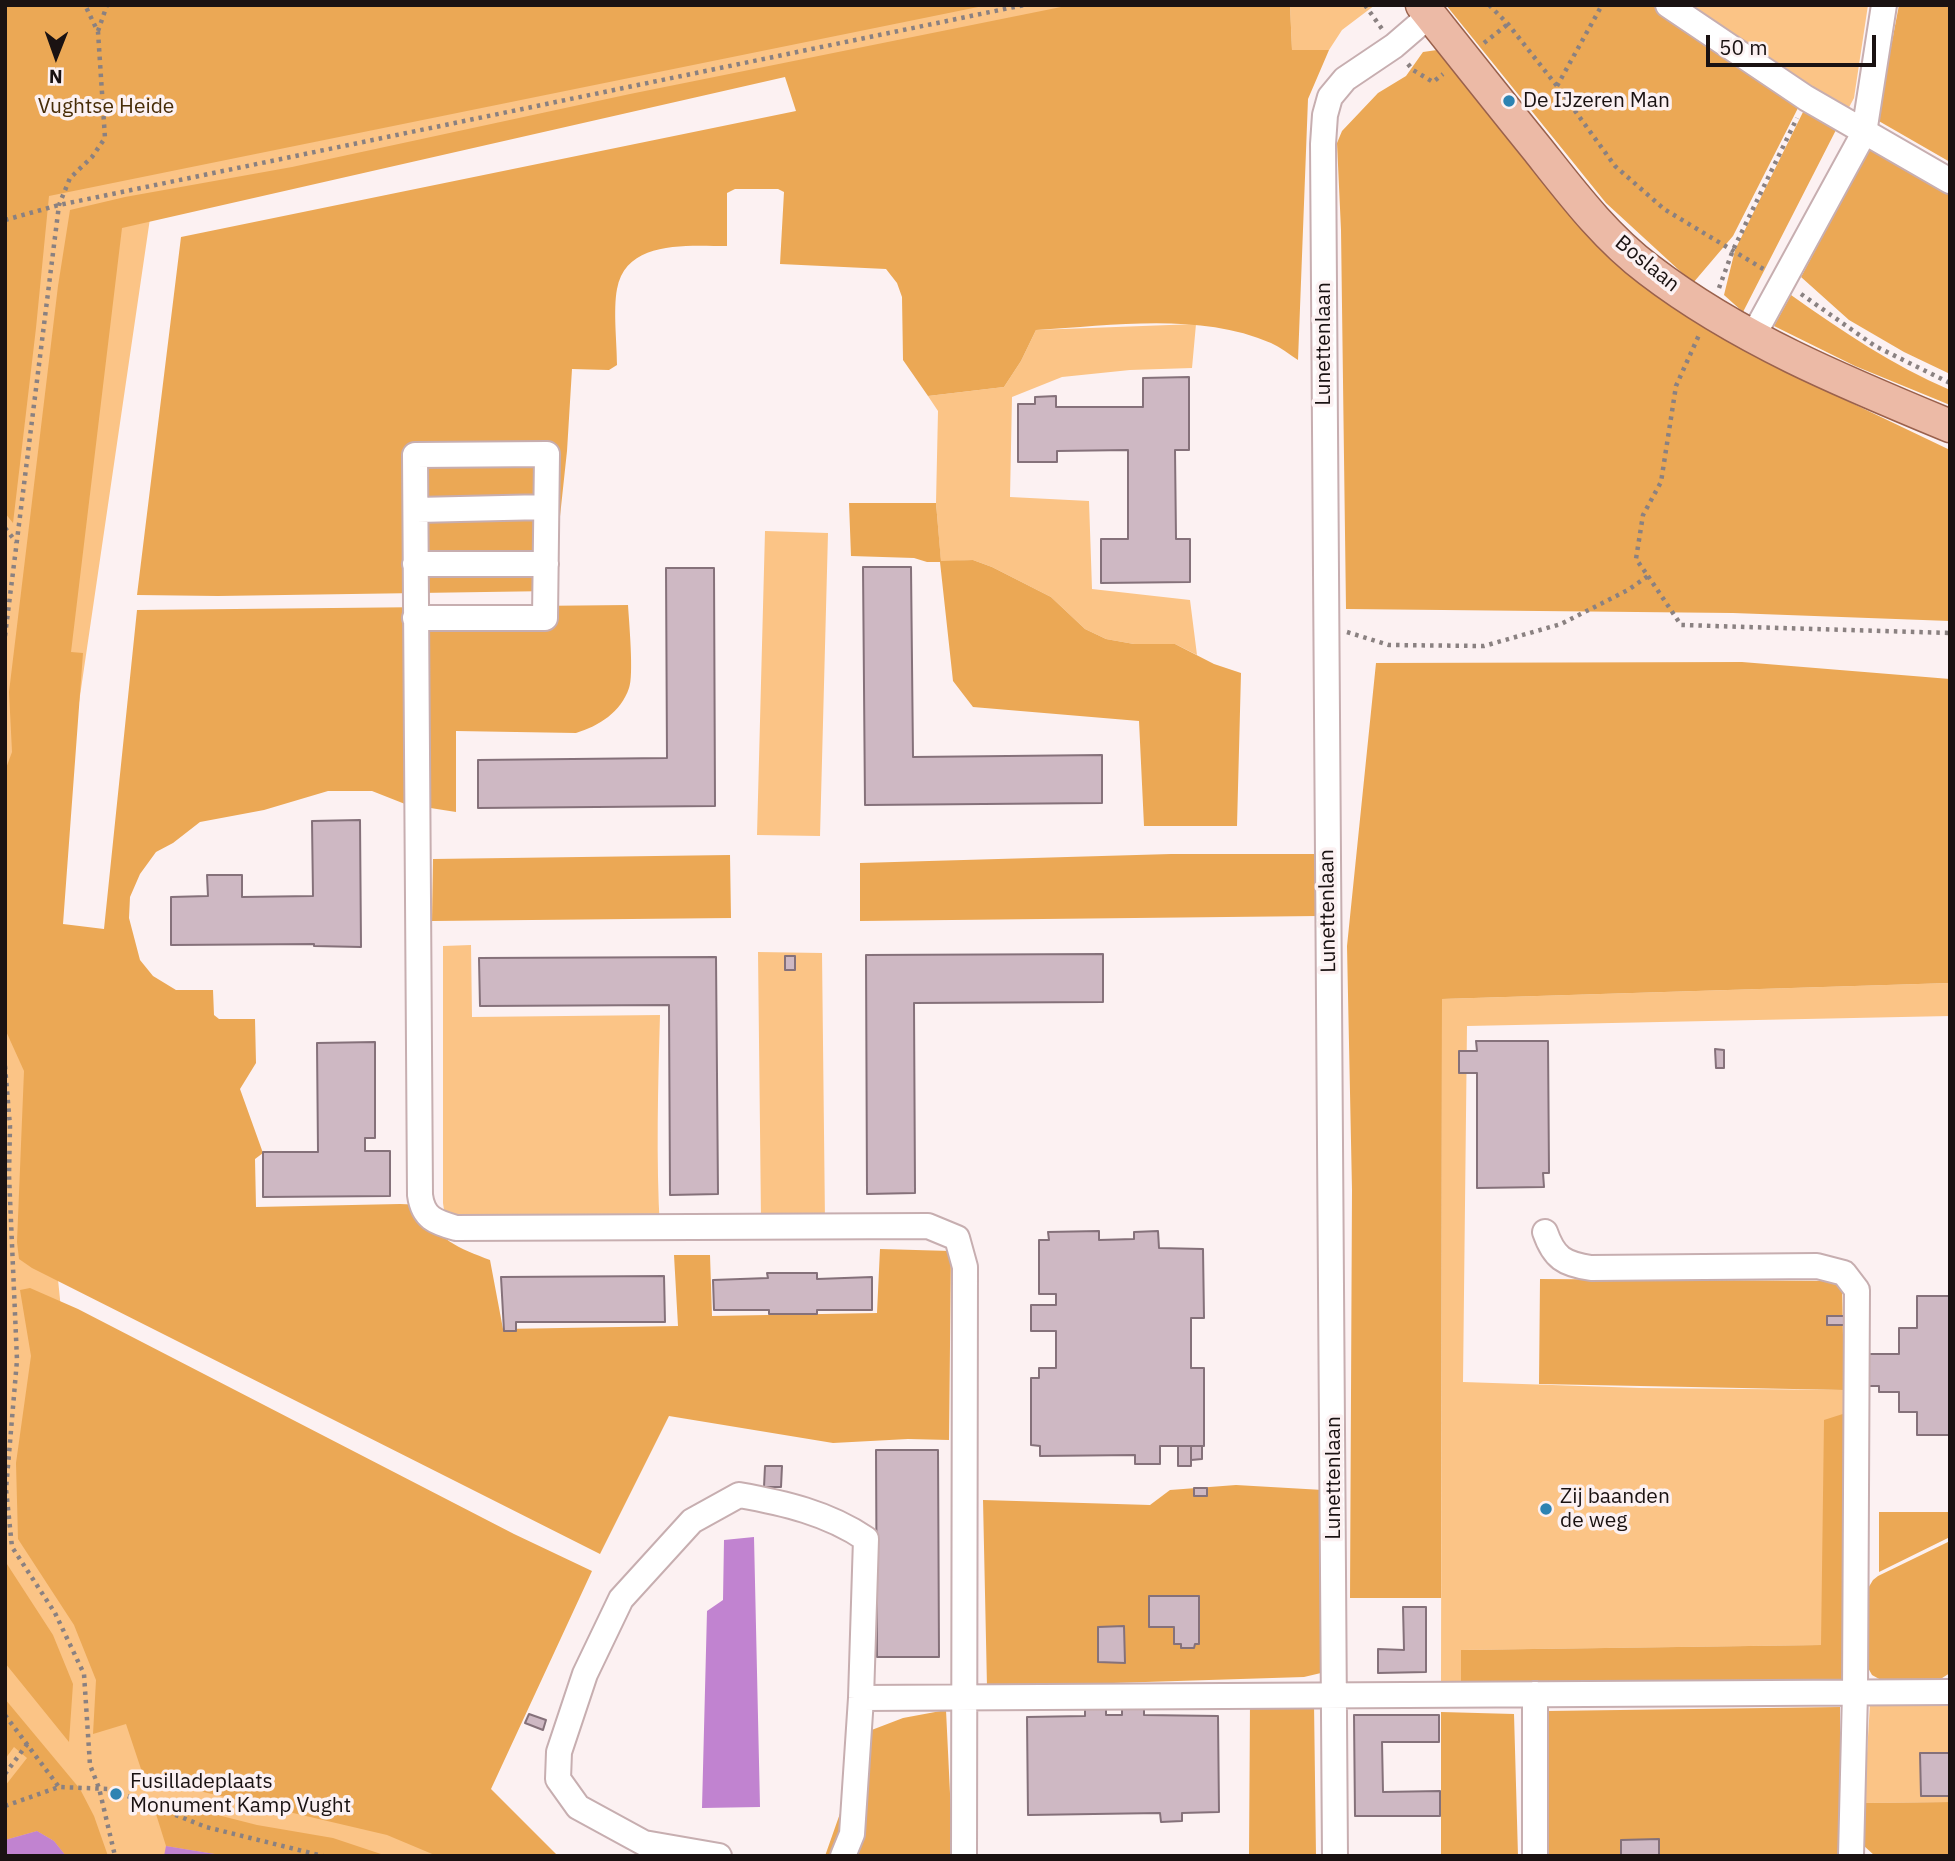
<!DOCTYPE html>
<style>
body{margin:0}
#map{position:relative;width:1955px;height:1861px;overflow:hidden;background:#fcf1f2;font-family:"IBM Plex Sans",sans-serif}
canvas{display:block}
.frame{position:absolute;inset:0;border:7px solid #1a1212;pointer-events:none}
.north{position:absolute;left:21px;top:21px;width:70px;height:70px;-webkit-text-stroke:5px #fcf1f2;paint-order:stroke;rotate:181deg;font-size:19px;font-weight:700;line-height:28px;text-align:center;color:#1a1212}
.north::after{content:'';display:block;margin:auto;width:24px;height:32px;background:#1a1212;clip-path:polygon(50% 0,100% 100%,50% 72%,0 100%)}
.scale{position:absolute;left:1706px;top:35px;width:170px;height:32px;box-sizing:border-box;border:4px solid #1a1212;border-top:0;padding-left:9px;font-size:21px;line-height:24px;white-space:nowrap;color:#1a1212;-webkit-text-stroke:5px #fcf1f2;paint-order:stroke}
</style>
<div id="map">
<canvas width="1955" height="1861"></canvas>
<div class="frame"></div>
<div class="north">N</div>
<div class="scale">50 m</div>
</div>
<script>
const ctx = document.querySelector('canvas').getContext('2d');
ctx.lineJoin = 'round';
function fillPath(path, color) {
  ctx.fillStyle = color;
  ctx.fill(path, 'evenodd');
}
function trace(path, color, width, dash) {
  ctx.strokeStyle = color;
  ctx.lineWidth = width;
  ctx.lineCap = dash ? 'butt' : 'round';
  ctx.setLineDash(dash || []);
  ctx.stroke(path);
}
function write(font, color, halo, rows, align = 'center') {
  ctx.font = font + ' "IBM Plex Sans",sans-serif';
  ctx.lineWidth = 7;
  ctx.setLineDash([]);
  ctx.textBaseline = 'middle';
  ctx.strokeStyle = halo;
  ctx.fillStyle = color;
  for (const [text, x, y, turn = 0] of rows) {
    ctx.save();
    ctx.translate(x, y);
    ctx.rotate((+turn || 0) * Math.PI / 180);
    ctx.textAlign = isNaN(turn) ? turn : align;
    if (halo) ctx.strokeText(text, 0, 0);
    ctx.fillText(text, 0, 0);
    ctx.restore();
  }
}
fillPath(new Path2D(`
 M5 5H1138L153 198 32 1023 83 1526 384 1829 448 1856H5Z
 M1290 5H1375L1342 30 1329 50H1292Z
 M1684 5H1868L1854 98 1846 113Z
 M1196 324 1192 368 1130 370 1062 377 1012 397 1010 497 1089 501 1092 589 1190 600 1197 655 1175 644H1134L1106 639 1085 629 1051 597 992 567 973 560 941 562 936 503 938 411 928 396 1004 387 1021 361 1036 330Z
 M765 531 828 533 820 836 757 835Z
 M471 945 472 1017 660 1015C658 1087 656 1158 660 1230L445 1217 443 1203V946Z
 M758 952 822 953 825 1222 761 1219Z
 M1950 983V1016L1467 1026 1463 1382 1641 1388 1844 1390 1849 1412 1822 1645 1461 1650V1685H1441L1442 999Z
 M1870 1704 1950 1705V1802L1864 1803Z`), '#fbc486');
fillPath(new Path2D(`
 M5 5H988L49 196 36 328 13 523 5 513Z
 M1071 5H1290L1292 50H1329L1308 99 1298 360C1289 354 1280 347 1271 343 1198 312 1112 326 1036 330L1021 361 1004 387 928 396 903 360 902 297 897 283 886 269 780 264 784 192 778 189H735L727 193V246C689 246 626 239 617 289 613 310 617 343 617 365L609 370 572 369 567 451 552 591 218 596 137 595 181 237 796 111 785 77 122 228 71 652 83 653 63 924 104 929 137 610 628 605C629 621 634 676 629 688 621 712 599 726 576 733L456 731V812L405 804 372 791H328L264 810 200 822 173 843 156 852 140 874 130 897 129 918 140 960 153 976 176 990H213L214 1015 219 1019H255L256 1063 240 1089 263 1153 255 1159 256 1207 400 1204 425 1205C432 1239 461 1249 490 1260L503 1329 678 1326 674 1255H710L712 1316 877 1313 880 1249 951 1251 949 1440 908 1439 833 1443 669 1416 600 1554 32 1268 19 1259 17 1242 24 1071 5 1029V771L12 752 9 692 58 286 70 210 125 197 292 167 630 94Z
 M1446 5H1655L1799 106 1733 236 1693 283 1606 203Z
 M1899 5H1950V162L1877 120Z
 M1437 50 1448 57 1565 210 1648 290 1697 322 1791 374 1950 450V621L1733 613 1346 609 1341 230 1337 143 1342 131 1378 93 1406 76 1423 52Z
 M1804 110 1836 130 1743 312 1724 295 1735 250Z
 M1870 147 1950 193V374L1904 352 1849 320 1801 277Z
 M1791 295C1842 331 1892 365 1950 390V405L1855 366 1774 326Z
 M849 503H936L941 561 973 560 992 567 1051 597 1085 629 1106 639 1134 644H1175L1214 664 1241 673 1237 826H1144L1139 721 973 707 953 681 940 562H927L914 558 851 556Z
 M1742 662 1950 679V983L1442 999 1441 1598H1350L1352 1190 1347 946 1376 663Z
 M1171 854H1319L1318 916 860 921V863Z
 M730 855 731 918 432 921 433 859Z
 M1540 1279 1842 1281 1844 1390 1539 1384Z
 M30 1288 78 1309 514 1534 592 1571 491 1789 558 1856H437L387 1835 144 1778 126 1724 93 1734 96 1680 74 1625 18 1539 16 1463 31 1356 20 1290Z
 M1849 1412 1850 1681 1461 1685V1650L1821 1645 1824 1420Z
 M1236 1485 1323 1490 1321 1673 1304 1677 987 1687 983 1500 1150 1505 1170 1490Z
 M1879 1512H1950V1537L1879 1572Z
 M1950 1541V1673L1939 1680H1881L1872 1675 1867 1666V1590L1873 1580 1878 1576Z
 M5 1561 53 1635 73 1684 69 1742 5 1663Z
 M5 1699 80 1789 94 1816 108 1856H66L54 1841 37 1831 5 1840V1786L27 1758 14 1747 5 1759Z
 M1250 1703H1314L1316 1856H1249Z
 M1840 1707V1856H1543L1547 1711Z
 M946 1710 953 1856H825L869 1731 903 1718Z
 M1441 1712 1514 1714 1518 1856H1441Z
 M151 1798 257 1825 333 1838 387 1856H227L166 1846Z
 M1950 1802V1856H1875L1863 1845 1864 1803Z`), '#eba855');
fillPath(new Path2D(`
 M754 1537 760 1807 702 1808 707 1611 723 1600 724 1540Z
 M37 1831 54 1841 66 1856H5V1840Z
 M166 1846 221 1855 227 1856H164Z`), '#c183d0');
const building = new Path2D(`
 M1189 377V450H1175L1176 539H1190V582L1101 583V539H1128V450L1057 451V462H1018V404H1035V397L1056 396V407H1143V378Z
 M863 567H911L913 757 1102 755V803L865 805Z
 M666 568H714L715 806 478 808V760L667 758Z
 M360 820 361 947 314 946V944L171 945V897L208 896 207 875H242V897L313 896 312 821Z
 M1103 954V1002L914 1003 915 1193 867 1194 866 955Z
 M785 956H795V970H785Z
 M716 957 718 1194 670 1195 669 1005 480 1006 479 958Z
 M1476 1041H1548L1549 1173H1543L1544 1187 1477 1188V1073H1459V1051H1477Z
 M375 1042V1138H365V1151H390V1196L263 1197V1152H318L317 1043Z
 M1715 1049 1724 1050V1068H1716Z
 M1099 1231V1240L1134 1239V1232L1158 1231 1159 1248 1203 1249 1204 1318H1191V1368H1204V1446H1160V1464H1135V1455L1040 1456V1446L1031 1445V1378H1039V1368H1056V1331H1031V1305H1056V1294H1039V1240H1049L1048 1232Z
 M767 1273H817V1279L872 1277V1310H817V1314H769V1310H714L713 1280 768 1278Z
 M664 1276 665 1322H516V1331H504L501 1277Z
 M1917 1296H1950V1435H1917V1412H1899V1392H1879V1386H1867V1354H1899V1328H1917Z
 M1827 1316H1846V1325H1827Z
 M1178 1446H1191V1466H1178Z
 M1191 1446H1202V1459L1191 1460Z
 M876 1450H938L939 1657H877Z
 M765 1466H782L781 1487H764Z
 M1194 1488H1207V1496H1194Z
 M1149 1596H1199V1644H1195L1194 1648H1181V1644H1174V1627H1149Z
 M1403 1607H1426V1672L1378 1673V1649L1404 1650Z
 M1124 1626 1125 1663 1098 1662V1627Z
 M1085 1707H1106V1715H1122V1707H1144V1715L1218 1716 1219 1812 1182 1813V1821L1161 1822 1160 1813 1028 1815 1027 1717 1085 1716Z
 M529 1714 546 1720 543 1730 525 1723Z
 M1354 1715H1439V1742H1382L1383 1792 1440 1791V1816H1355Z
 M1920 1753H1950V1796H1921Z
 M1659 1839V1856H1621V1840Z`);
fillPath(building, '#ceb8c3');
trace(building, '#85717a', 2);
const minor = new Path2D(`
 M1668 5 1806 98 1950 181
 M1753 336 1864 133 1884 5
 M417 510 546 507
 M415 564H546
 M415 618H545L547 454 415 455 420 1195C423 1218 435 1222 456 1228L928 1226 957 1238 965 1267 964 1856
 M1545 1232C1554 1258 1564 1264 1591 1268L1817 1266 1844 1273 1857 1290 1855 1692 1851 1856
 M861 1698 1950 1692
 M719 1856 644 1843 578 1807 558 1779 559 1752 585 1674 621 1599 692 1521 739 1495C784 1503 828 1513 866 1539L861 1698 852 1834 843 1856
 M1335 1856 1323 144 1325 115 1330 97 1345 79 1394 46 1430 15
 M1535 1856V1694`);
const major = new Path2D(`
 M1422 5C1461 54 1499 102 1538 150 1572 193 1605 237 1649 270 1739 339 1846 383 1950 426`);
trace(minor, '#c7aeb0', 28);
trace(major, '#9a614c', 35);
trace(new Path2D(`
 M1365 5 1382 29
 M1489 5 1508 24 1557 86 1615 166 1664 209 1765 270
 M98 31 107 5
 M1484 43 1508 24
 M1408 64 1413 70 1433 82 1443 74
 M1557 86 1602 5
 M5 220 59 205 1024 5
 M1719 288 1733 250 1797 118
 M1801 294 1875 346 1950 383
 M5 528 16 542
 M1648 576 1681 625 1950 633
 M1347 632 1389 645 1484 646 1561 624 1628 590 1648 576 1636 559 1643 515 1661 482 1676 386 1699 335
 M5 636 59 205 70 178 92 157 105 138 98 32 85 5
 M5 1066 10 1126 9 1175 17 1360 6 1489 12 1547 55 1613 84 1674 90 1765 99 1788 115 1856
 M5 1715 59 1787
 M5 1774 28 1743
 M5 1806 59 1787 110 1789 206 1827 323 1856`), '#8a8181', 4.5, [3.5, 5]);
trace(minor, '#fff', 24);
trace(major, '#ecbaa6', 32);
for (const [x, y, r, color] of [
 [1509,101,7,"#2d83b2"],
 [1546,1509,7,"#2d83b2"],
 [116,1794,7,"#2d83b2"]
]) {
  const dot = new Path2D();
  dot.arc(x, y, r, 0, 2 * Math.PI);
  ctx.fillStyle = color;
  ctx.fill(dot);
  trace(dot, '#fcf1f2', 2.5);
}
write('21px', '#1a1212', '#fcf1f2', [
 ["De IJzeren Man",1523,101],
 ["Zij baanden",1560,1497],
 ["de weg",1560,1521],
 ["Fusilladeplaats",130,1782],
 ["Monument Kamp Vught",130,1806]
], 'left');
write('21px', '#472c07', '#fcf1f2', [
 ["Vughtse Heide",106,107]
]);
write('21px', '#1a1212', '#fcf1f2', [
 ["Boslaan",1647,264,39],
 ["Lunettenlaan",1324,344,-90],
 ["Lunettenlaan",1328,911,-91],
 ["Lunettenlaan",1334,1478,-90]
]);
</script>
